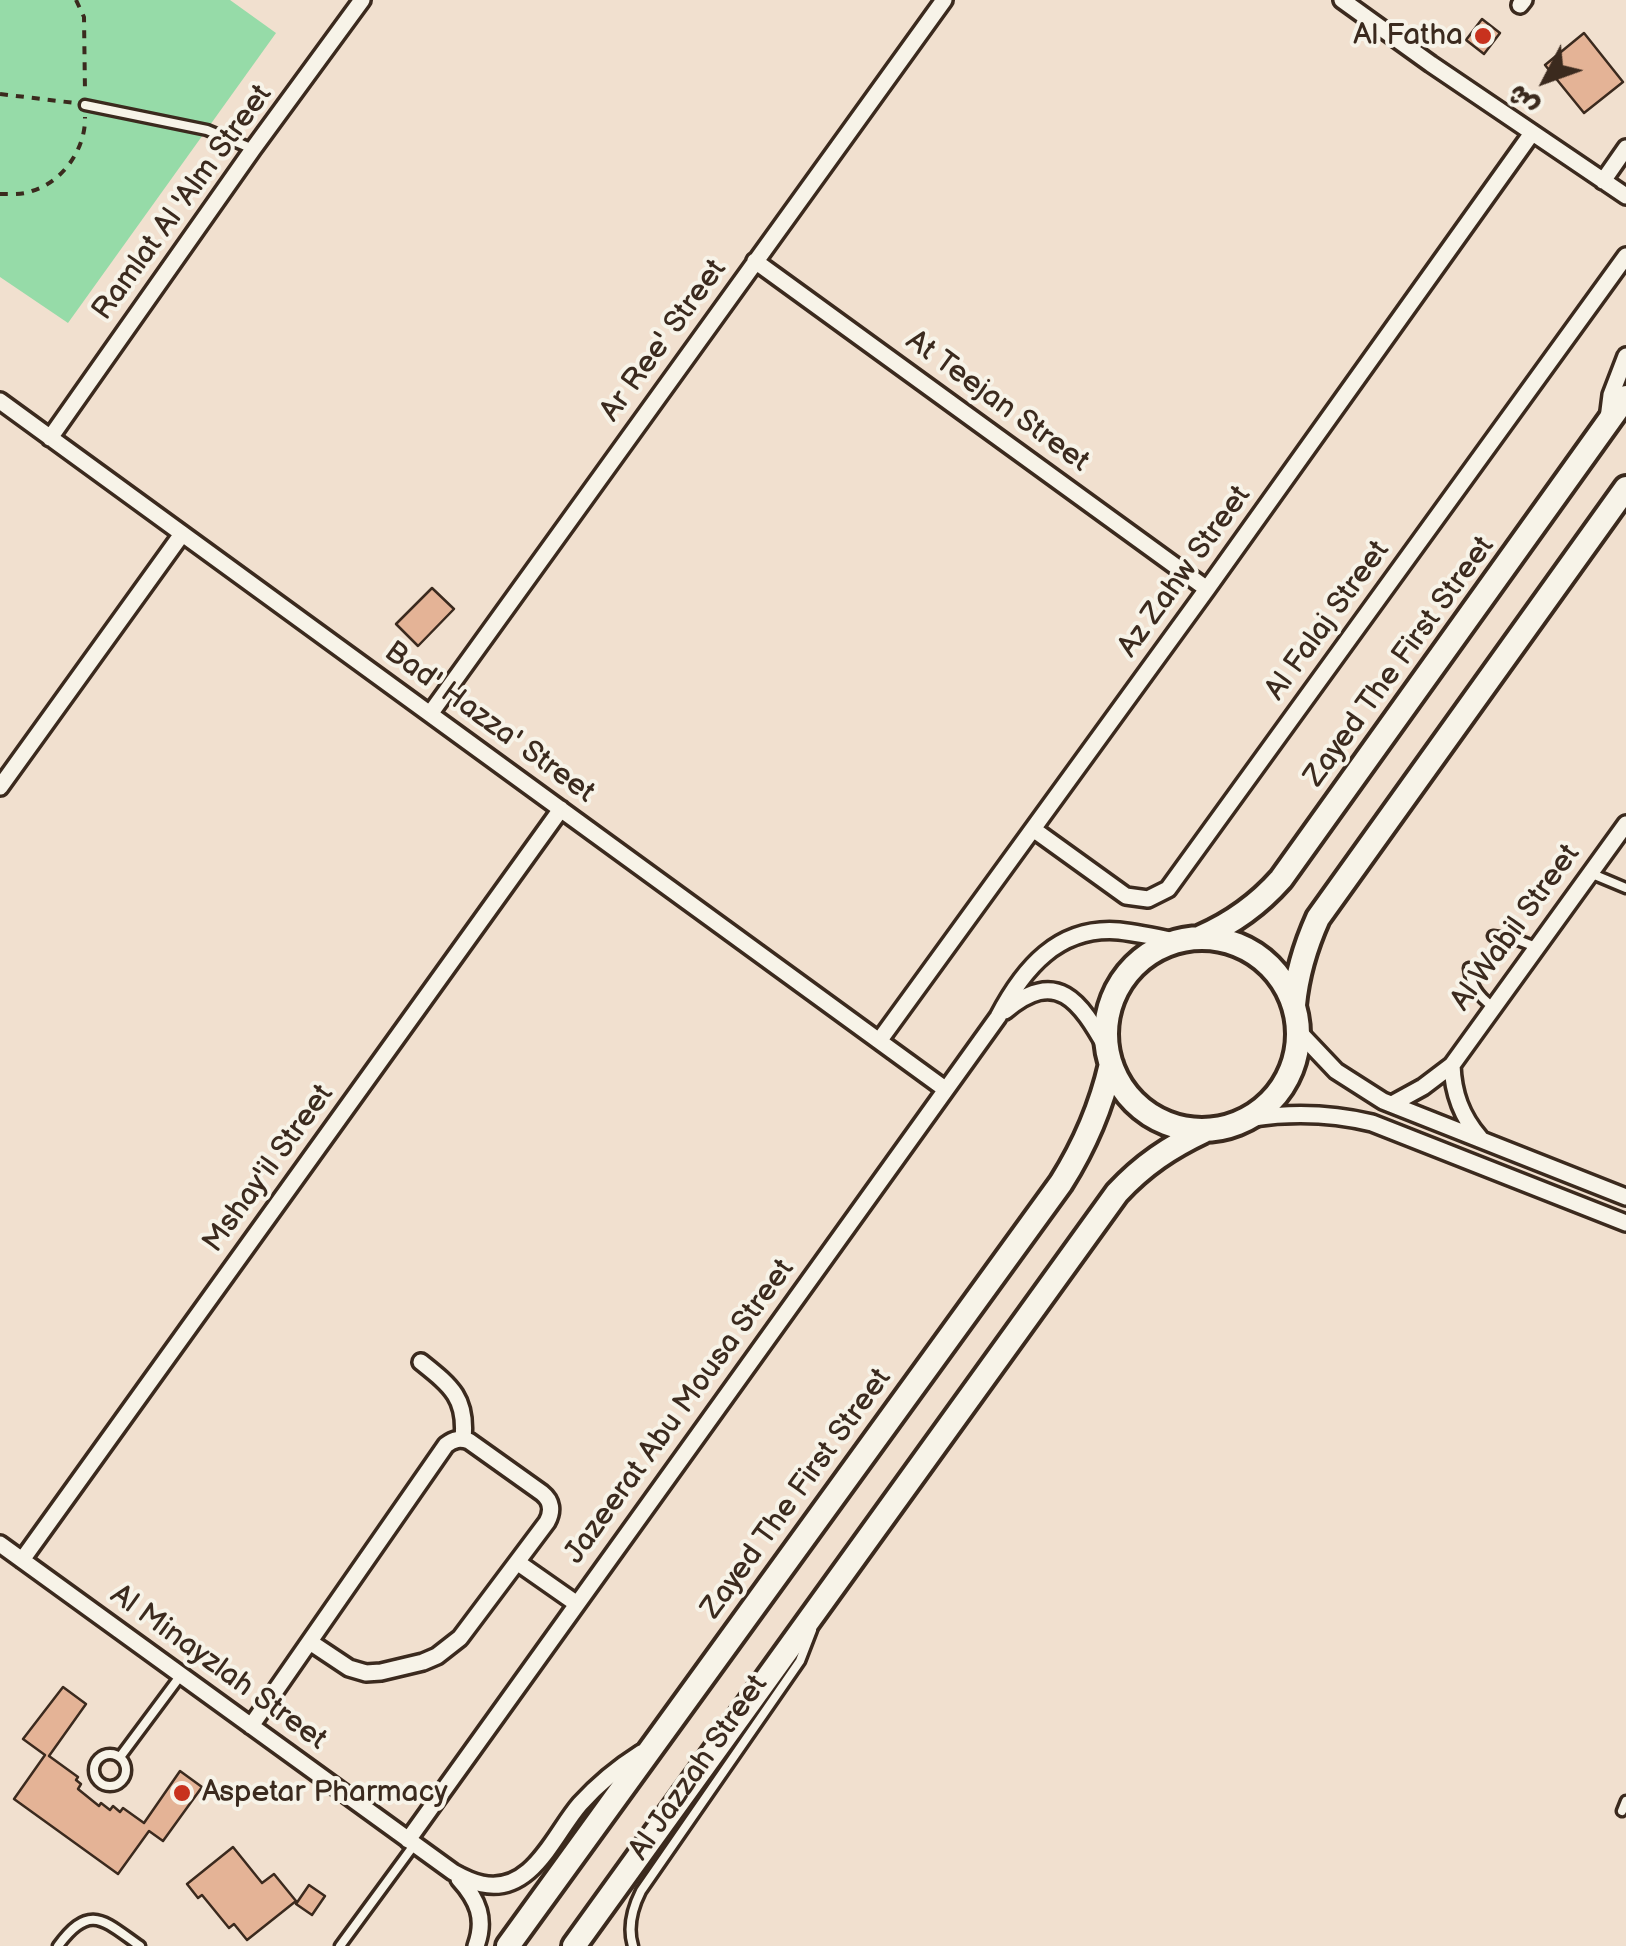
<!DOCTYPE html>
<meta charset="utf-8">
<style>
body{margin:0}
#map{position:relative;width:1626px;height:1946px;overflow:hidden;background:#f1e0cf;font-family:"Balsamiq Sans","Playpen Sans Arabic",sans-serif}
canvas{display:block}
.north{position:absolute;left:1496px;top:30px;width:100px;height:100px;-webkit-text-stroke:8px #f7f3e8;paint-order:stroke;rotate:229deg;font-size:28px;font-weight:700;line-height:40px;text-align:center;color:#3b2a1e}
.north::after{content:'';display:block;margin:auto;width:35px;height:45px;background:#3b2a1e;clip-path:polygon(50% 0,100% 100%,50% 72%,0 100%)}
</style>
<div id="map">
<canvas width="1626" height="1946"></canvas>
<div class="north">ش</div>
</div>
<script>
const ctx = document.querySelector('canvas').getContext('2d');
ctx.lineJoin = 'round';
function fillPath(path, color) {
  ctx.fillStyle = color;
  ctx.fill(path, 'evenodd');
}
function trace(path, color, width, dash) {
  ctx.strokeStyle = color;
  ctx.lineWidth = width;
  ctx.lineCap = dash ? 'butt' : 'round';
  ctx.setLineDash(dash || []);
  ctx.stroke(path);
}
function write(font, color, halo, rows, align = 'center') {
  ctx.font = font + ' "Balsamiq Sans",sans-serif';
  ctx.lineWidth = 8;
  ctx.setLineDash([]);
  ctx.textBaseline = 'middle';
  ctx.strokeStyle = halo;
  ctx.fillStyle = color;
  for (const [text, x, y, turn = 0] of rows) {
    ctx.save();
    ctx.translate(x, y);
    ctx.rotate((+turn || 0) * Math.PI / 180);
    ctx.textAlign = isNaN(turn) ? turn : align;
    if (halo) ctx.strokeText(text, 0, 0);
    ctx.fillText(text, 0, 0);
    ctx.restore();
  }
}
fillPath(new Path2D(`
 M0 0H230L276 33 68 323 0 277Z`), '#96dba8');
const building = new Path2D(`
 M1482 19 1500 33 1484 54 1466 40Z
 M1584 33 1623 82 1584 113 1545 65Z
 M432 588 454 609 418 646 396 624Z
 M63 1687 86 1704 49 1756 78 1777 76 1780 81 1784 78 1789 99 1806 101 1803 110 1810 113 1806 120 1812 123 1808 144 1823 180 1771 202 1787 163 1841 149 1831 118 1874 14 1799 45 1755 23 1739Z
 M233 1847 262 1883 274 1874 296 1901 247 1940 234 1924 229 1928 202 1895 198 1898 187 1884Z
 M309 1885 325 1896 312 1915 296 1904Z`);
fillPath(building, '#e4b396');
trace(building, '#3b2a1e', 2.5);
const service = new Path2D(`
 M85 105 207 130 253 149
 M1590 873 1626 888
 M1493 936 1515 939 1536 947
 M1469 968C1471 985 1478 996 1492 1006
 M94 1770a16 16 0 1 1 32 0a16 16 0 1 1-32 0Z
 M120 1757 181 1675
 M1622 1811 1626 1801
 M58 1946C90 1902 104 1921 140 1946
 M340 1946 414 1845
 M633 1946C627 1927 632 1909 641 1891L800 1661 812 1630`);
const minor = new Path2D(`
 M1342 0 1431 64 1626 196
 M1520 5 1524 0
 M1603 181 1626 148
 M755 261 1207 589
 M0 401 945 1089
 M1608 419 1611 395 1626 356
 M50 438 253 149 362 0
 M430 714 944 0
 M0 787 182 534
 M1033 829 1126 896 1148 899 1168 889 1626 256
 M1005 1011C1057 967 1080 1001 1107 1049
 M1299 1032 1336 1071 1383 1101 1626 1197
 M879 1041 1207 589 1532 133
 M1452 1065C1453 1093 1461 1116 1480 1138
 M1392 1104 1423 1087 1452 1065 1626 824
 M1253 1118C1294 1112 1331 1113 1372 1123L1626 1223
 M421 1362C451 1386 467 1398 463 1439
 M0 1544 453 1872C462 1877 472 1882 482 1884 532 1895 554 1834 580 1804 598 1784 619 1767 641 1753
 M22 1560 561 809
 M517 1562 577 1604
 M251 1726 446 1445C454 1439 460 1438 469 1441L542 1493C552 1501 553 1511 547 1522L460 1638 437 1656 423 1662 381 1672 366 1673 349 1668 310 1642
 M408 1840 998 1017C1023 969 1058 926 1119 931 1137 933 1156 937 1174 941
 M459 1879C478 1900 486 1919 476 1946`);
const secondary = new Path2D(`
 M1201 937C1233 923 1258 905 1281 879L1626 397
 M1106 1034a96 96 0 1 1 192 0a96 96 0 1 1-192 0Z
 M1294 1005C1297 973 1305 947 1318 918L1626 488
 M508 1946 1061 1183C1085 1145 1101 1108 1111 1064
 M574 1946 1117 1193C1143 1165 1170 1147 1204 1131`);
trace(service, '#3b2a1e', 15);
trace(minor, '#3b2a1e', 22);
trace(secondary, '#3b2a1e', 30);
trace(new Path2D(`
 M76 0 84 17 85 92
 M0 94 75 103
 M0 194C10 194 22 195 32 191 63 182 86 148 85 117`), '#3b2a1e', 4, [8, 8]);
trace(service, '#f7f3e8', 8);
trace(minor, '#f7f3e8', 15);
trace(secondary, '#f7f3e8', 22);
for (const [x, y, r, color] of [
 [1483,36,10,"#c8321e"],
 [182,1793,10,"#c8321e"]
]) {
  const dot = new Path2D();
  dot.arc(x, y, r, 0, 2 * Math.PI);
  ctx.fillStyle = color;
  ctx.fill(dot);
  trace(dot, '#f7f3e8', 4);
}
write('30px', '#3b2a1e', '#f7f3e8', [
 ["Al Fatha",1463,36],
 ["Aspetar Pharmacy",202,1793,"left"]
], 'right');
write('30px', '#3b2a1e', '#f7f3e8', [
 ["Ramlat Al 'Alm Street",183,203,-54],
 ["Ar Ree' Street",664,341,-54],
 ["At Teejan Street",997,402,36],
 ["Az Zahw Street",1185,572,-54],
 ["Al Falaj Street",1328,621,-54],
 ["Zayed The First Street",1400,662,-54],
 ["Bad' Hazza' Street",489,723,36],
 ["Al Wabil Street",1516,928,-54],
 ["Mshay'il Street",269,1169,-54],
 ["Jazeerat Abu Mousa Street",680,1412,-54],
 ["Zayed The First Street",797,1494,-54],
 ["Al Minayzlah Street",218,1668,36],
 ["Al Jazzah Street",699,1768,-55]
]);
</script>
